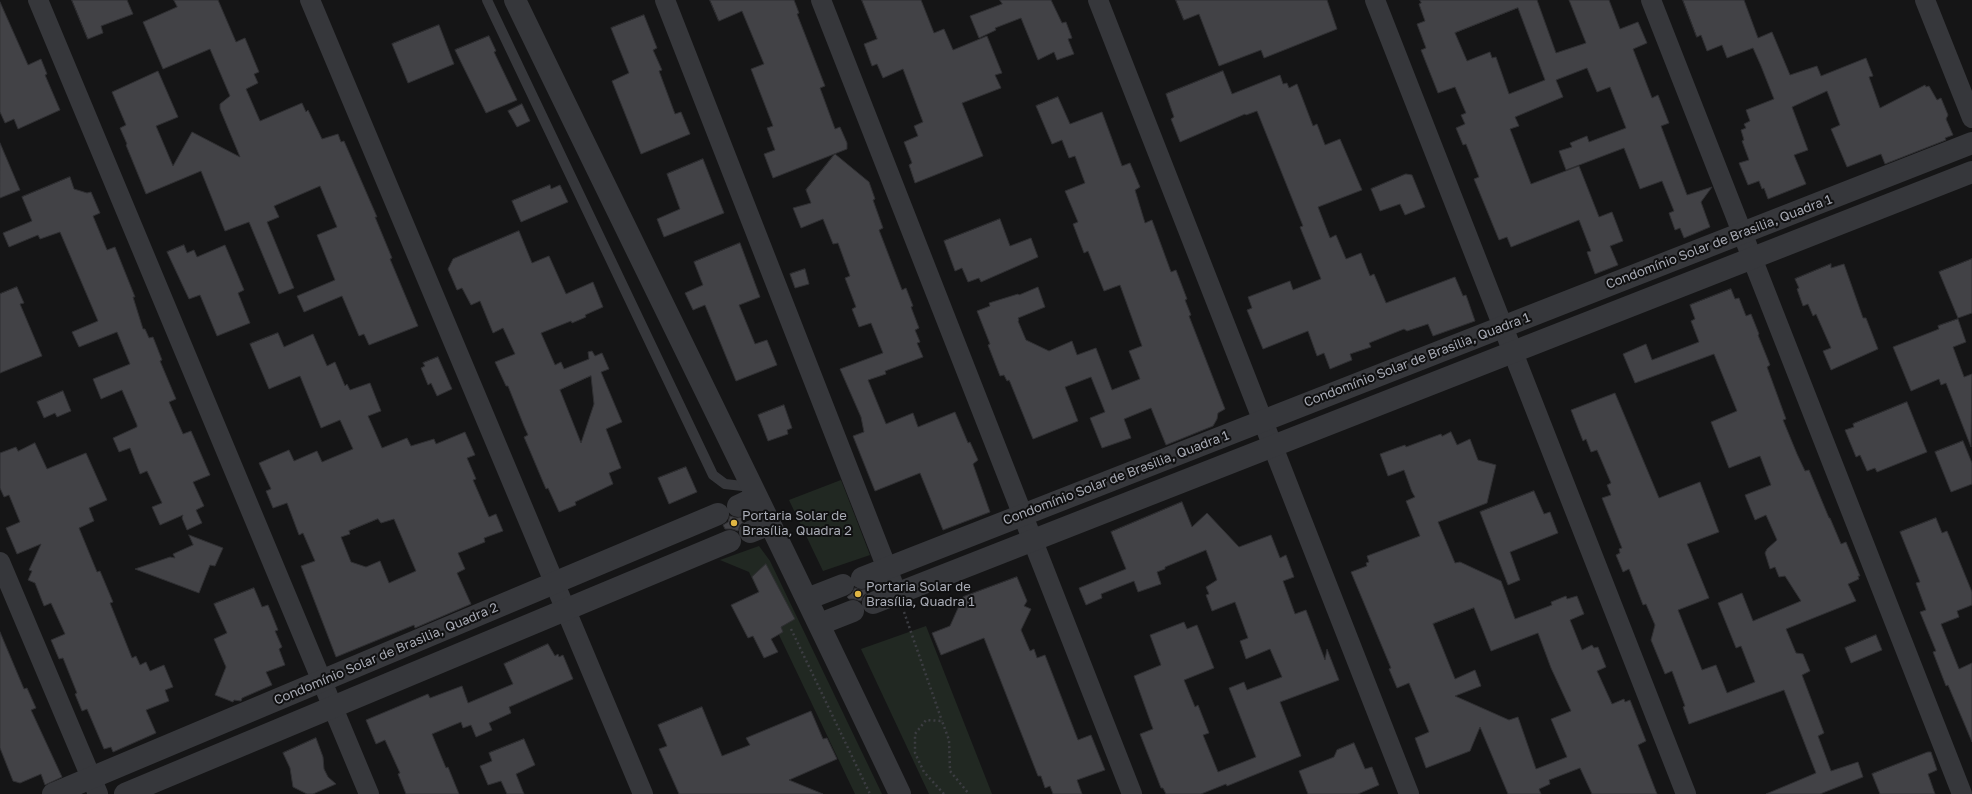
<!DOCTYPE html>
<meta charset="utf-8">
<style>
body{margin:0}
canvas{display:block;background:#151516}
</style>
<canvas width="1972" height="794"></canvas>
<script>
const ctx = document.querySelector('canvas').getContext('2d');
ctx.lineJoin = 'round';
function fillPath(path, color) {
  ctx.fillStyle = color;
  ctx.fill(path, 'evenodd');
}
function trace(path, color, width, dash) {
  ctx.strokeStyle = color;
  ctx.lineWidth = width;
  ctx.lineCap = dash ? 'butt' : 'round';
  ctx.setLineDash(dash || []);
  ctx.stroke(path);
}
function write(font, color, halo, rows, align = 'center') {
  ctx.font = font + ' "Golos Text",sans-serif';
  ctx.lineWidth = 4;
  ctx.setLineDash([]);
  ctx.textBaseline = 'middle';
  ctx.strokeStyle = halo;
  ctx.fillStyle = color;
  for (const [text, x, y, turn = 0] of rows) {
    ctx.save();
    ctx.translate(x, y);
    ctx.rotate((+turn || 0) * Math.PI / 180);
    ctx.textAlign = isNaN(turn) ? turn : align;
    if (halo) ctx.strokeText(text, 0, 0);
    ctx.fillText(text, 0, 0);
    ctx.restore();
  }
}
fillPath(new Path2D(`
 M841 480 870 555 823 571 789 500Z
 M759 546 770 561 882 794H855L749 572 720 560Z
 M926 626 992 794H929L861 649Z`), '#212822');
const building = new Path2D(`
 M72 0H127L133 14 101 26 103 33 88 39Z
 M174 0H218L236 42 245 38 259 72 254 74 258 83 246 89 260 121 302 103 306 112 308 110 322 139 338 134 341 142 344 141 377 217H375L392 258 390 259 418 326 369 345 364 334 359 336 342 296 304 312 297 296 335 280 317 235 337 227 320 186 274 206 279 217 267 222 294 288 279 294 249 222 225 231 201 171 146 194 126 145 127 144 120 128 126 125 112 92 158 71 178 117 156 126 173 166 192 132 240 157 220 109V104L230 96 210 49 163 69 143 22 177 7Z
 M710 0H794L799 13 797 14 825 86 820 88 835 129 840 127 847 143V149L773 178 764 154 775 150 767 128 773 126 751 69 764 64 742 11 719 21Z
 M862 0H921L934 33 944 29 953 50 987 36 1002 73 995 75 1001 88 962 103 983 156 915 183 909 165 912 163 904 142 918 136 914 126 923 122 903 69 883 78 877 64 872 66 864 44 877 39Z
 M1000 0H1051L1062 23 1066 22 1072 38 1068 39 1074 54 1057 60 1054 52 1038 60 1021 18 995 28 996 30 979 38 970 16 1002 4Z
 M1176 0H1327L1337 29 1264 58 1261 50 1219 66 1199 14 1184 20Z
 M1420 0H1537L1556 53 1586 43 1569 0H1609L1620 29 1638 22 1647 43 1633 49 1652 98 1658 95 1669 123 1661 126 1687 195 1712 187 1701 202 1710 227 1684 238 1680 228 1675 230 1669 213 1674 211 1662 181 1640 189 1624 148 1566 170 1559 151 1572 147 1570 143 1587 136 1589 142 1626 128 1610 87 1597 92 1587 68 1556 80 1563 97 1515 117 1519 126 1510 129 1531 184 1579 166 1599 217 1612 212 1617 225 1623 241 1610 246 1618 265 1595 274 1587 252 1591 251 1579 220 1511 247 1507 237 1499 240 1474 179 1479 177 1466 144 1463 145 1456 128 1465 124 1461 115 1466 113 1455 87 1438 93 1421 50 1426 48 1417 24 1425 21 1419 4 1421 3ZM1518 8 1545 80 1509 94 1496 57 1492 58 1490 52 1467 61 1455 33Z
 M1683 0H1744L1758 38 1772 32 1790 75 1817 66 1821 76 1866 58 1873 76 1869 77 1880 108 1925 85 1926 87 1929 86 1937 100 1941 98 1948 115 1946 119 1953 135 1945 138 1946 140 1885 164 1881 154 1847 167 1831 129 1840 125 1827 91 1792 107 1808 150 1794 155 1806 184 1768 199 1764 188 1762 189 1759 181 1748 185 1739 163 1749 160 1742 141 1744 140 1741 130 1746 128 1744 124 1750 121 1746 110 1774 99 1761 66 1753 48 1727 58 1722 45 1707 51 1701 35 1697 37Z
 M0 2 28 65 41 59 47 74 45 75 60 110 18 129 14 119 5 123 0 112Z
 M644 15 657 48 653 50 662 70 659 71 675 114 681 112 690 134 641 154 612 81 629 73 611 28Z
 M439 25 454 64 408 83 392 44Z
 M489 36 496 51 494 52 517 100 486 113 455 50Z
 M1223 71 1232 94 1280 75 1283 84 1287 83 1289 88 1297 84 1313 126 1317 124 1325 145 1340 139 1362 190 1318 207 1330 238 1336 235 1346 259 1361 253 1370 276 1374 274 1386 303 1455 277 1463 296 1466 295 1475 321 1433 336 1428 324 1407 331 1404 329 1369 343 1371 347 1350 354 1352 360 1330 369 1324 353 1317 356 1308 331 1263 349 1247 310 1252 308 1248 297 1290 281 1293 290 1321 279 1300 227 1303 226 1257 111 1246 115 1245 114 1180 142 1171 119 1174 117 1166 94Z
 M1058 97 1070 124 1102 112 1122 166 1130 163 1140 187 1135 190 1145 223 1152 220 1171 272 1176 270 1187 299 1185 300 1191 315 1189 316 1225 409 1218 413 1217 419 1213 426 1166 445 1151 408 1124 419 1131 438 1102 448 1090 418 1105 412 1091 377 1065 387 1078 421 1033 439 1010 382 1009 380 1007 381 1004 375 1000 376 988 345 990 344 977 311 990 306 989 303 1018 294 1019 295 1038 287 1045 307 1018 318 1019 320 1018 321 1026 340 1049 351 1072 341 1077 355 1096 348 1112 390 1140 379 1129 351 1142 346 1120 285 1104 291 1088 251 1084 253 1073 224 1078 222 1065 191 1085 183 1075 156 1069 158 1062 140 1052 144 1036 106Z
 M522 104 530 121 517 127 508 111Z
 M0 143 20 190 0 198Z
 M835 154 869 182 875 199 873 200 883 228 879 230 902 290 906 288 913 306 911 307 919 328 915 330 920 342 917 343 923 357 885 371 886 374 868 380 886 424 913 413 918 427 955 412 968 443 970 442 978 460 973 464 990 512 943 530 920 473 875 491 853 436 864 432 861 417 840 369 883 353 871 323 859 327 852 309 856 307 845 278 850 276 838 243 833 244 823 219 801 228 793 208 811 203 806 190Z
 M703 159 724 213 664 237 657 219 680 209 667 174Z
 M1406 174 1412 175 1425 207 1405 215 1400 204 1380 211 1371 189Z
 M70 177 74 189 87 193 91 192 100 213 93 216 107 250 115 247 135 297H133L143 329H145L149 338 153 337 162 360 160 361 176 399 169 402 183 434 191 431 210 475 193 482 204 506 196 510 202 523 187 530 182 518 183 515 160 525 152 507 162 503 147 471 140 474 130 448 119 452 113 438 137 427V425L122 390 101 399 93 379 130 364 117 332 79 347 72 332 98 321 60 232 40 239 38 235 9 247 3 233 32 221 22 197Z
 M550 185 551 189 560 185 568 202 521 222 512 201Z
 M1000 219 1010 246 1031 238 1038 257 981 282 979 278 968 282 962 268 955 271 944 241Z
 M519 231 532 263 549 256 566 294 593 282 603 307 585 315 586 317 572 323 571 321 541 333 555 365 561 362 564 369 589 359 588 352 592 351 595 356 602 353 609 369 601 372 622 422 606 429 621 468 609 473 613 484 575 502 576 505 559 512 548 488 546 489 530 451 524 437 528 435 524 426 508 386H506L495 362 515 354 503 328 493 333 480 301 471 305 462 288 457 290 448 269 453 259ZM591 376 594 404 581 443 560 390Z
 M740 243 760 297 739 305 755 344 767 340 777 365 736 381 705 305 693 310 685 293 703 285 694 262Z
 M184 245 187 253 194 250 197 257 225 245 244 290 238 293 250 323 217 336 200 295 189 299 167 252Z
 M1972 259V313L1958 318 1939 272Z
 M1831 264V268L1844 264 1863 318H1866L1878 349 1831 370 1823 351 1831 348 1816 314 1813 316 1808 304 1803 306 1797 289 1799 288 1795 279Z
 M805 269 809 284 795 288 790 274Z
 M17 287 24 303 20 304 42 356 0 373V294Z
 M1731 289 1735 299 1739 298 1746 316 1751 314 1759 334 1758 335 1770 365 1767 367 1786 419 1783 420 1797 454 1805 471 1809 470 1829 518H1830L1841 544 1846 542 1860 576H1858L1859 579 1848 584 1856 601 1786 629 1796 653 1803 654 1810 671 1802 675 1824 733 1818 736 1831 771 1858 762 1863 777 1820 794H1766L1816 773 1784 690 1689 724 1683 707 1685 706 1672 671 1665 674 1651 640 1655 625 1646 604 1643 605 1629 569 1623 572 1616 555 1620 553 1619 549 1622 548 1602 498 1611 495 1607 485 1611 483 1597 450 1591 452 1586 439 1583 441 1571 410 1615 393 1659 498 1700 482 1719 532 1687 544 1709 598 1678 610 1702 670 1716 665 1727 693 1755 682 1741 646 1736 648 1718 603 1742 593 1753 621 1801 601 1785 576 1779 577 1775 567 1770 569 1765 553 1767 549 1777 540 1766 515 1755 520 1745 495 1771 485 1760 456 1729 468 1711 422 1737 411 1714 354 1635 383 1623 354 1646 344 1652 360 1699 342 1691 321 1695 319 1690 305Z
 M1958 319 1966 342 1953 347 1964 377 1972 374 1971 447 1946 383 1941 385 1939 379 1911 391 1893 347 1939 329 1938 326Z
 M278 333 284 347 313 334 327 366 335 362 345 386 347 384 350 390 370 383 381 411 368 416 382 448 407 438 411 446 434 439 436 444 465 432 475 455 467 458 476 479 473 480 489 517 496 514 503 531 484 538 485 542 458 553 465 569 457 573 471 604 415 628 414 625 336 657 301 566 315 561 303 533 299 535 287 503 273 508 266 491 271 489 259 463 289 450 294 461 317 451 322 462 353 449 340 420 321 428 300 376 269 389 250 344ZM378 519 381 523 394 519 416 571 389 583 380 561 366 567 351 562 341 537 350 534 349 531Z
 M438 357 452 389 437 396 431 383 428 385 421 368 425 366 423 363Z
 M63 391 71 411 57 417 55 413 44 418 37 402Z
 M1907 402 1927 452 1877 472 1875 468 1867 471 1860 455 1856 457 1845 430 1854 427 1853 424Z
 M784 405 792 428 787 430 788 434 768 441 758 415Z
 M1451 432 1457 445 1470 439 1478 460 1496 465 1487 503 1438 522 1455 563 1460 562 1501 581 1515 619 1552 605 1551 602 1566 596 1567 599 1577 596 1584 614 1570 620 1582 650 1592 645 1594 648 1598 647 1606 667 1597 671 1612 704 1624 699 1625 702 1630 700 1646 741 1638 745 1657 794H1592L1580 768 1549 780 1550 784 1539 789 1541 794H1508L1480 727 1470 751 1426 768 1415 738 1429 732 1409 683 1397 688 1389 669 1391 668 1351 572 1367 566 1366 563 1369 562 1367 556 1420 536 1406 501 1415 497 1412 492 1404 470 1388 476 1380 454 1405 445 1406 447 1441 434 1442 436ZM1474 608 1491 651 1538 633 1551 668 1571 711 1551 719 1567 757 1536 769 1518 717 1509 720 1455 696 1481 686 1475 670 1455 679 1433 624Z
 M1963 441 1972 463V484L1951 492 1935 452Z
 M35 443 47 469 86 453 107 500 89 508 94 521 79 528 97 572 100 571 113 602 110 603 132 658 136 656 140 665 146 662 150 671 164 665 173 687 165 690 169 701 146 710 156 733 113 752 111 747 104 749 87 709 82 711 75 694 77 693 63 658 59 659 51 640 65 634 51 603 44 606 35 583 28 580 32 571 29 570 41 544 17 554 6 528 20 522 9 495 4 497 0 488V453L16 447 18 451Z
 M686 467 697 492 669 504 658 478Z
 M1534 491 1544 514 1550 512 1558 533 1510 552 1520 580 1508 585 1480 512Z
 M1182 502 1192 527 1207 513 1239 547 1271 535 1280 558 1286 555 1294 577 1283 581 1295 614 1306 610 1325 660 1327 649 1339 680 1280 702 1301 756 1227 786 1226 784 1201 794H1166L1163 788H1161L1140 734 1153 729 1134 676 1161 665 1150 635 1184 622 1187 629 1197 625 1214 668 1184 680 1195 707 1198 705 1209 733 1203 735 1218 772 1256 757 1229 688 1244 682 1247 690 1282 677 1270 649 1246 659 1240 641 1248 638 1235 602 1212 611 1206 595 1209 594 1206 587 1217 580 1206 550 1165 567V569L1157 572 1161 584 1138 592 1134 581 1101 594 1102 598 1086 605 1079 588 1126 569 1111 532Z
 M730 516 737 518 743 517 745 521 740 525 738 531 732 529H725L723 525 728 522Z
 M1936 518 1942 533 1947 531 1972 592V605L1957 611 1959 617 1941 624 1959 669 1972 663V742L1948 685 1946 686 1933 652 1936 651 1920 612 1926 610 1916 583 1920 582 1900 532Z
 M189 535 223 548 215 566 210 565 199 593 135 569 170 557 175 558 173 554 193 545Z
 M766 564 795 619 781 627 783 632 771 639 778 652 764 658 753 636 748 638 731 605 759 592 752 577Z
 M1017 577 1027 601 1024 606 1031 609 1021 630 1030 651 1034 649 1037 658 1045 655 1078 740 1091 735 1105 770 1077 780 1082 794H1053L1050 786 1045 788 1041 776H1038L984 638 941 655 932 633 950 626 963 597Z
 M254 588 262 607 268 605 278 630 275 631 282 647 279 649 285 665 266 672 272 685 242 698 241 701 234 700 233 702 215 695 226 667 214 639 227 633 214 604Z
 M855 588 861 590 867 589 868 592 863 596 861 601 854 599H849L847 597 852 593Z
 M0 632 24 689 27 688 36 708 31 710 62 777 45 785 41 774 20 783 13 781 0 748Z
 M1876 635 1882 650 1851 663 1845 648Z
 M548 644 555 656 558 654 559 657 563 655 573 679 509 707 511 713 489 723 492 730 476 737 471 725 463 728 461 722 432 734 446 768 448 767 459 794H406L398 774 400 773 385 740 376 744 366 720 428 694 430 698 462 686 468 703 513 684 504 664Z
 M702 707 722 756 750 745 746 738 811 711 823 739 827 738 837 759 789 780 823 794H679L659 749 667 746 658 725Z
 M316 738 323 757 324 769 328 777 336 784 313 794H307L293 787 290 768 283 753Z
 M524 739 535 765 516 774 524 794H507L501 781 488 785 480 766 492 761 489 753Z
 M1354 743 1365 769 1372 767 1379 785 1358 794H1308L1299 771 1334 757 1337 750Z
 M1928 752H1931L1937 770 1928 774 1935 794H1880L1872 774Z`);
fillPath(building, '#424246');
trace(building, '#2f2f32', 1);
trace(new Path2D(`
 M904 612 942 721
 M791 629 870 794
 M944 794 924 772 915 753V734L926 720 942 721 949 740 950 771 969 794`), '#3c3d42', 2.5, [2, 3]);
trace(new Path2D(`
 M487 0 713 475 725 484 751 487`), '#36373b', 10);
trace(new Path2D(`
 M38 0 369 794
 M310 0 643 794
 M665 0 897 594
 M821 0 1132 794
 M1098 0 1409 794
 M1375 0 1686 794
 M1651 0 1962 794
 M1925 0 1972 118
 M0 562 98 794`), '#36373b', 20);
trace(new Path2D(`
 M515 0C643 265 774 528 900 794
 M738 506 757 497
 M750 532 770 524
 M862 578 1972 143
 M807 599 843 585
 M873 603 1972 172
 M820 624 853 611
 M53 794 718 514
 M125 794 730 541`), '#36373b', 22);
for (const [x, y, r, color] of [
 [734,523,4,"#e0b543"],
 [858,594,4,"#e0b543"]
]) {
  const dot = new Path2D();
  dot.arc(x, y, r, 0, 2 * Math.PI);
  ctx.fillStyle = color;
  ctx.fill(dot);
  trace(dot, '#101011', 1.5);
}
write('13px', '#a8abb5', '#101011', [
 ["Condomínio Solar de Brasilia, Quadra 1",1719,242,-21],
 ["Condomínio Solar de Brasilia, Quadra 1",1417,360,-21],
 ["Condomínio Solar de Brasilia, Quadra 1",1116,478,-21],
 ["Condomínio Solar de Brasilia, Quadra 2",386,654,-23]
]);
write('13px', '#a8abb5', '#101011', [
 ["Portaria Solar de",742,516],
 ["Brasília, Quadra 2",742,531],
 ["Portaria Solar de",866,587],
 ["Brasília, Quadra 1",866,602]
], 'left');
</script>
